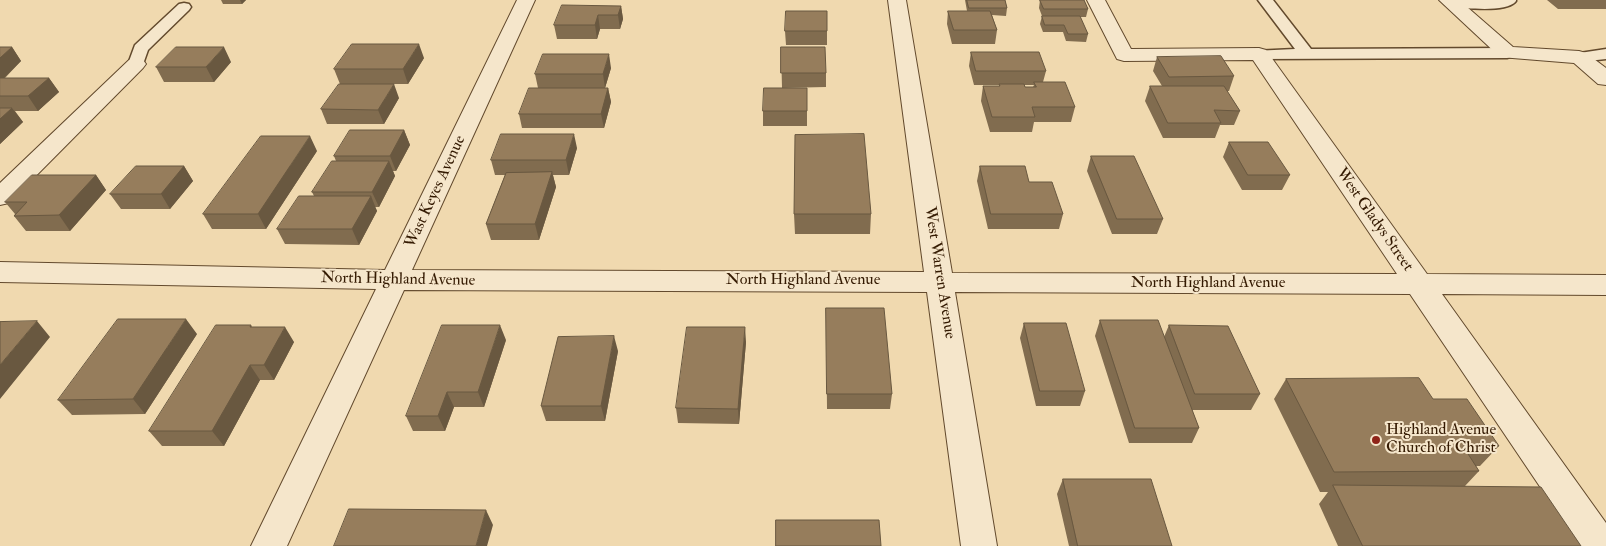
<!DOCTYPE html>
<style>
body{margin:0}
canvas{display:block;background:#f0d9af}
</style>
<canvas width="1606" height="546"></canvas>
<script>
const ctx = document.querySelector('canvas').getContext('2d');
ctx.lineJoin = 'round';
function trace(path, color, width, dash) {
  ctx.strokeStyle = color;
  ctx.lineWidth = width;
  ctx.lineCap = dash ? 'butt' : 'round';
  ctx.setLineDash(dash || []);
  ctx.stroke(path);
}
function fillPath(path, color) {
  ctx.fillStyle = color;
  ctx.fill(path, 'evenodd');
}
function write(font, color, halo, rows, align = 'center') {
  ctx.font = font + ' "IM FELL Double Pica",serif';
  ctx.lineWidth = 4;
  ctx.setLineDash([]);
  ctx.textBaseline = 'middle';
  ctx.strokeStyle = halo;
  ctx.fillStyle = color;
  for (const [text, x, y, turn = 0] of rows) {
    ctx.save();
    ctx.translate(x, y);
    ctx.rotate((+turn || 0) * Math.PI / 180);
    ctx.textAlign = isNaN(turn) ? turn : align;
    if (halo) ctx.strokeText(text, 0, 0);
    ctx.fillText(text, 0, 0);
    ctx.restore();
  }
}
const service = new Path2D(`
 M1258 0H1273L1311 49 1507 48 1513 50 1515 53 1513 56 1507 58 1259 59 1253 57 1251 54 1253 51 1295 49Z
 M1447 0H1516V1C1507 13 1467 8 1452 7L1447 6 1445 3Z
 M184 3 189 4 191 7 189 10 148 50 142 67H130L128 64 135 45 179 4Z
 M1606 49V59L1579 62 1573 60 1571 57 1573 54Z`);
const minor = new Path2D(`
 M517 0H535L412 270 924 272 888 0H906L952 273 1397 274 1253 60 1124 61 1117 59 1087 0H1105L1131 49 1259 48 1266 50 1427 274 1606 275V295L1442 294 1606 523V546H1580L1410 294 955 292 997 546H961L927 292 404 290 287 546H251L376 289 0 282V262L385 270Z
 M1439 0H1459L1513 47 1579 51 1586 53 1606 68V85L1598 84 1574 63 1500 57Z
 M136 58 143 60 146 64 143 68 9 203 0 205V183L129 60Z`);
trace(service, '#634a2d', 3);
trace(minor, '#634a2d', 2);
fillPath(service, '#f5e6cb');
fillPath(minor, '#f5e6cb');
fillPath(new Path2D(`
 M221 0H246L242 4H223Z
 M965 0H1005L1007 8 1006 16 992 15 997 30 995 44H952L947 24 948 11H967Z
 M1040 0H1084L1088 9 1086 17H1080L1088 34 1086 42 1066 41 1063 32H1043L1040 24 1042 16 1039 8Z
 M1547 0H1606V9H1558Z
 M621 6 623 19 620 29H600L597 39H557L554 25Z
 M785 31H827V45H786Z
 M0 47H12L21 61 5 78H49L59 92 38 111H15L23 122 0 144Z
 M781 47 826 73V87L782 88Z
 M971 52 1046 71 1043 82 1075 107 1071 122H1034L1032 132H990L981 101 983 86H999V85H974L969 66ZM1025 85H1034L1033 87H1025Z
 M1157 57 1234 76 1229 91H1227L1240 111 1234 125H1220L1215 138H1163L1145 101 1150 86H1162L1153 71Z
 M424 58 408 84H340L334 69Z
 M231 62 214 82H164L156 67Z
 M611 68 605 88H608L611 102 604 128H522L519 114 538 88 535 74Z
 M807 88V126H763V111Z
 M399 98 384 124H327L321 109Z
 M404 130 410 145 396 171H393L395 176 379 207H375L377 211 359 245 285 244 277 229 314 196 312 192 336 161 334 156Z
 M1229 142 1290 175 1282 190H1242L1223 157Z
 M577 148 569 175H553L556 187 539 240H491L486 224 505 175H495L491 160Z
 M317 151 266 229H212L203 214Z
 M1091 156 1163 219 1157 234H1112L1087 171Z
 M184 166 193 181 170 209H121L110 194Z
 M980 166 1029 182 1063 214 1059 229H988L977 181Z
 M96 175 106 190 70 231H26L14 216 15 214 5 202Z
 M794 214H871L870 234H795Z
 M826 308 892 394 890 409H827Z
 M1100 320 1164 337 1169 325 1260 394 1251 410H1192L1199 428 1192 443H1129L1095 336Z
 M1024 323 1085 391 1080 406H1036L1020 338Z
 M251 325 252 327 294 342 274 380H260L224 446H162L149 431Z
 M197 334 145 414 72 415 58 400Z
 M506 340 484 407H454L445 431H413L406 416Z
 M746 342 739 424 678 423 676 408Z
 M618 351 605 421H546L541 406Z
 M1286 379 1433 399 1499 446 1480 466H1476L1479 471 1465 486 1581 546H1338L1319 504 1328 492H1320L1274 399Z
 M1063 479 1172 546H1069L1057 494Z`), '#816c4f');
fillPath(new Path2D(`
 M240 0H246L242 4Z
 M621 6 623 19 620 29 618 15Z
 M598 15 600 29 597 39 595 25Z
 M419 44 424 58 408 84 403 69Z
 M12 47 21 61 0 82V58Z
 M224 47 231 62 214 82 206 67Z
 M609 54 611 68 605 88 603 74Z
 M49 78 59 92 38 111 28 96Z
 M394 84 399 98 384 124 378 110Z
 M608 88 611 102 604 128 601 114Z
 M12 108 23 122 0 144V119Z
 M404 130 410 145 396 171 390 156Z
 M574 134 577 148 569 175 566 160Z
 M310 136 317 151 266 229 258 214Z
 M389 161 395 176 379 207 372 192Z
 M184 166 193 181 170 209 161 194Z
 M552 172 556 187 539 240 535 224Z
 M96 175 106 190 70 231 59 215Z
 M371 196 377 211 359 245 352 229Z
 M186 319 197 334 145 414 133 399Z
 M37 321 50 337 0 399V365Z
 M500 325 506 340 484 407 478 392Z
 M285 327 294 342 274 380 264 365Z
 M745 327 746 342 739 424 738 409Z
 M614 336 618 351 605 421 601 406Z
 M250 365 260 380 224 446 212 431Z
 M447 392 454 407 445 431 438 416Z
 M486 510 493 525 487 546H476Z`), '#695840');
const building = new Path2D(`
 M967 0H1005L1007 8H969Z
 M1040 0H1084L1088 9H1044Z
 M562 5 621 6 618 15H598L595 25H554Z
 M786 11H827V31H785Z
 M948 11H990L997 30H954Z
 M1042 16H1080L1088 34H1068L1064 25H1045Z
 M352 44H419L403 69H334Z
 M0 47H12L0 58Z
 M176 47H224L206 67H156Z
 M781 47H825L826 73H781Z
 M971 52H1039L1046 71H976Z
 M543 54H609L603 74H535Z
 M1221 56 1234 76 1169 77 1157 57Z
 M0 78H49L28 96H0Z
 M1034 82H1065L1075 107H1032L1035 117H992L983 86H1000L999 84H1024L1025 87H1036Z
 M339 84H394L378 110 321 109Z
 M1150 86H1224L1240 111 1214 110 1221 123H1168Z
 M529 88H608L601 114H519Z
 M764 88H807V111H763Z
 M0 108H12L0 119Z
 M350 130H404L390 156H334Z
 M501 134H574L566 160H491Z
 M864 134 871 214H794L795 135Z
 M261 136H310L258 214H203Z
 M1229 142H1268L1290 175H1248Z
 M1091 156H1134L1163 219H1117Z
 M332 161H389L372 192H312Z
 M136 166H184L161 194H110Z
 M980 166H1025L1029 182H1052L1063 214H991Z
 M552 172 535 224H486L506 173Z
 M32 175H96L59 215 14 216 27 202H5Z
 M299 196H371L352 229H277Z
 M826 308H884L892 394H827Z
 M118 319H186L133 399 58 400Z
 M1100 320H1158L1199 428H1135Z
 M37 321 0 365V322Z
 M1024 323H1066L1085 391H1040Z
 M216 325H251L250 327H285L264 365H250L212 431H149Z
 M442 325H500L478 392H447L438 416H406Z
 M1169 325 1228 326 1260 394H1195Z
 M687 327H745L738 409 676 408Z
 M614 336 601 406H541L558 337Z
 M1419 378 1433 399H1467L1499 446H1463L1479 471 1334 472 1286 379Z
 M1063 479H1151L1172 546H1078Z
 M1333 485 1541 487 1581 546H1363Z
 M349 509 486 510 476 546H334Z
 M776 520H879L881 546H776Z`);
fillPath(building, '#967d5c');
trace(building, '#695840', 1);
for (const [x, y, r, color] of [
 [1376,440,5,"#8f2418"]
]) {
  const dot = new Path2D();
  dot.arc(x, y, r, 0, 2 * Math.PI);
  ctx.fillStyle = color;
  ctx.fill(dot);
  trace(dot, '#f5e6cb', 2);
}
write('16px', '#341a02', '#f5e6cb', [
 ["Wast Keyes Avenue",436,192,-65],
 ["West Gladys Street",1374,220,55],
 ["West Warren Avenue",939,273,81],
 ["North Highland Avenue",398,280,1],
 ["North Highland Avenue",803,281],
 ["North Highland Avenue",1208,284]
]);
write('16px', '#341a02', '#f5e6cb', [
 ["Highland Avenue",1386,431],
 ["Church of Christ",1386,449]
], 'left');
</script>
